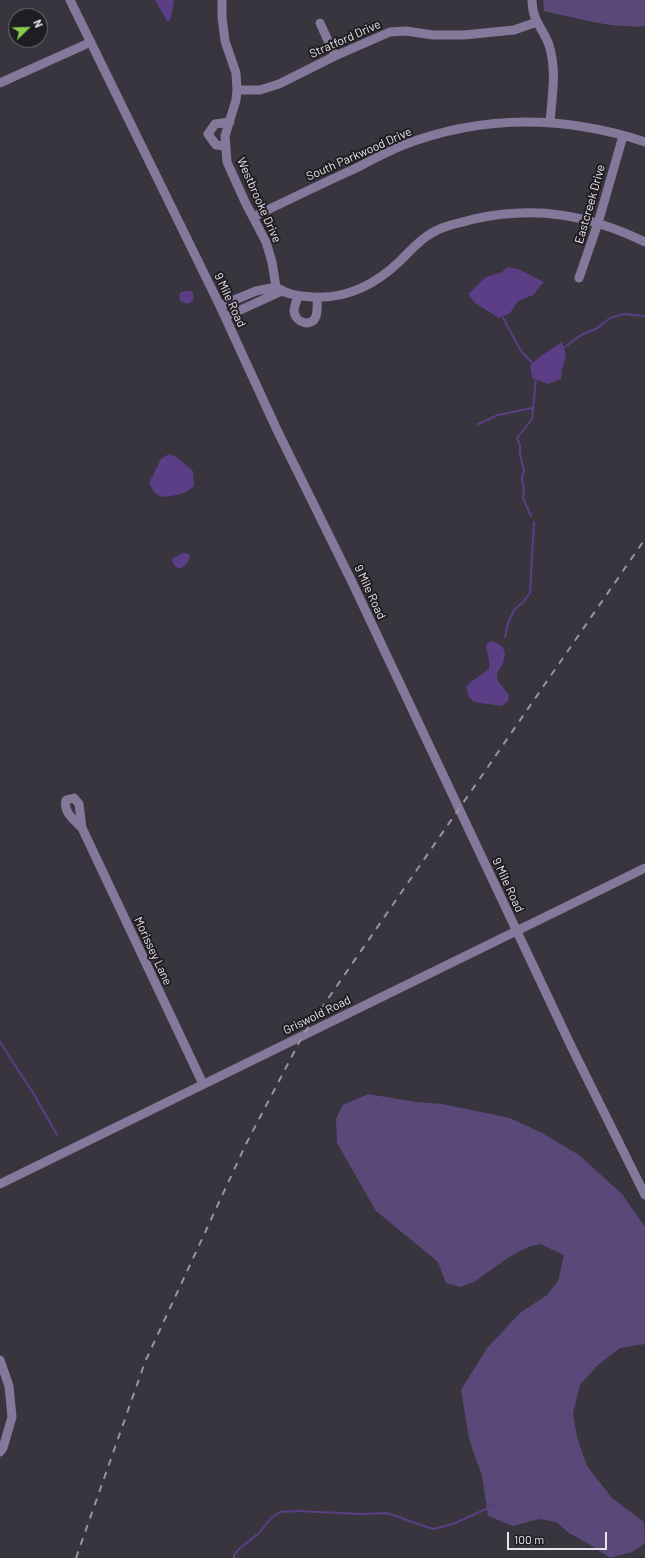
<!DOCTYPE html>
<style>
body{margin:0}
#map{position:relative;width:645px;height:1558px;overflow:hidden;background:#38353f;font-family:Barlow,sans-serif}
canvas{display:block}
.north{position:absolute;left:8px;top:8px;width:40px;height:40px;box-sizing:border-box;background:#1f1d22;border:1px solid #6f6d72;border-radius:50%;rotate:67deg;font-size:11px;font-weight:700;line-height:16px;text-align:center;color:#e7e4eb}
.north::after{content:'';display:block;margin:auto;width:14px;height:18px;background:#86cf4c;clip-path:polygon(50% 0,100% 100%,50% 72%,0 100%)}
.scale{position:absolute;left:507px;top:1532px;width:100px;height:18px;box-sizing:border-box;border:2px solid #e7e4eb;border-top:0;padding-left:5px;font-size:12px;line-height:14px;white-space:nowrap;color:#e7e4eb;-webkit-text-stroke:3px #1f1d22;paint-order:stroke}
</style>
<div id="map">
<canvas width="645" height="1558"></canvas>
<div class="north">N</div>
<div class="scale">100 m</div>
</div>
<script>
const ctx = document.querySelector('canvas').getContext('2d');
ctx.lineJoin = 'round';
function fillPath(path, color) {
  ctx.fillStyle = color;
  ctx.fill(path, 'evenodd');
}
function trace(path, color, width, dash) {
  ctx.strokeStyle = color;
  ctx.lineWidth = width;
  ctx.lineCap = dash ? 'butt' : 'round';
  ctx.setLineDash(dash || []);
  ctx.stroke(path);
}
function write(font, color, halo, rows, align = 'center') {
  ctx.font = font + ' Barlow,sans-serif';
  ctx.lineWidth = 4;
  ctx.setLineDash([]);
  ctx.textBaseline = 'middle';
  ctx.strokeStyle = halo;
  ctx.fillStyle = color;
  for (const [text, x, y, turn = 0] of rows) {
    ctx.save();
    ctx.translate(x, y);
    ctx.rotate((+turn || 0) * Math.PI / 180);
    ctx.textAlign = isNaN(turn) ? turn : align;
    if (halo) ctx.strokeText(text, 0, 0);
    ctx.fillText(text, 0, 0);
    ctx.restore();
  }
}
fillPath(new Path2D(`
 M543 0H645V26C612 29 577 18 544 11Z
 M368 1094 416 1102 442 1104 510 1118 542 1133 579 1155 622 1194 645 1227V1344L620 1348 598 1365 580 1385 573 1413 577 1437 587 1466 612 1498 644 1522 645 1543 632 1552 610 1558 589 1544 569 1533 556 1522 539 1519 513 1526 488 1516 482 1476 469 1439 461 1390 487 1348 520 1313 547 1295 558 1281 564 1255 540 1244 528 1247 509 1257 474 1282 460 1287 446 1283 438 1262 376 1211 337 1143 336 1119 343 1105Z`), '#5a4879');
fillPath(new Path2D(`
 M155 0H174L171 19 169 21H167Z
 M507 267 518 269 544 282 533 295 518 301 510 313 499 318 475 303 468 294 486 277 502 272Z
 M188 291H192C197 301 189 307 180 301L179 296 181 292Z
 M562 342 566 355 562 369 561 379 548 384 532 378 530 366 538 358Z
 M169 454 176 457 193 471 194 486C185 495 172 496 161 497L154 492 149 483 161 459Z
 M182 553H187L190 556C188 563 185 566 179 569L173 564 172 559Z
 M490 641C510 645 507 660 497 673L498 681 509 695 508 701 502 706 474 702 469 697 466 687C472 679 481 676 489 669V661L486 645Z`), '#5b3e86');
trace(new Path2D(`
 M502 316 521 351 534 365
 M562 349 581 335 596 329 610 318 624 314 645 316
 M478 424 498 415 532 408
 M531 516 523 498 524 490 522 478 524 470 520 455V445L517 438 532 419 536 377
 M505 637 508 623 514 610 523 602 530 593 534 522
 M0 1042 35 1096 57 1135
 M234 1558V1555L239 1549 259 1533 271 1518 280 1512 298 1511 361 1514 387 1513 433 1529 453 1524 495 1505`), '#5b3e86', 2);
trace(new Path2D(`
 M70 0 220 306 277 430 352 582 572 1048 645 1195
 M222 0V17L225 41 236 73 237 90 236 100 225 136 227 162 246 204 266 242 272 262 276 287
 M532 0C532 21 543 28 549 45 557 70 552 97 550 122
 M320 23 335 56
 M0 83 91 42
 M237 90H260L279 84 335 56 390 32 406 31 433 35H464L514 30 537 22
 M226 146 216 145 208 134 215 124 230 122
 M253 217C286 201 319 185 352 170 368 162 385 153 401 146 483 114 563 115 645 142
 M579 278 598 223 623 136
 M298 296C297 300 294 307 294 311 295 323 312 328 316 316 318 310 317 303 317 297
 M220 306 256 291 276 287C287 295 300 296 313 297 346 299 376 284 400 261 413 248 424 235 442 228 452 224 464 222 474 219 536 205 589 215 645 242
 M225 317 282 291
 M82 828 79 804 74 798 66 800C63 812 74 820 82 828L203 1084
 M0 1184 645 868
 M0 1360 9 1386 12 1417 3 1448 0 1452`), '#84799b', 9);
trace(new Path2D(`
 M76 1558 145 1362 246 1144 303 1035 645 539`), '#98959e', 2, [7, 7]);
write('12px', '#e7e4eb', '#1f1d22', [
 ["Stratford Drive",345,39,-24],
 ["South Parkwood Drive",359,154,-24],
 ["Westbrooke Drive",259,200,66],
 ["Eastcreek Drive",590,204,-74],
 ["9 Mile Road",230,300,65],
 ["9 Mile Road",370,592,65],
 ["9 Mile Road",508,885,65],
 ["Morissey Lane",153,951,65],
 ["Griswold Road",317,1015,-26]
]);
</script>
